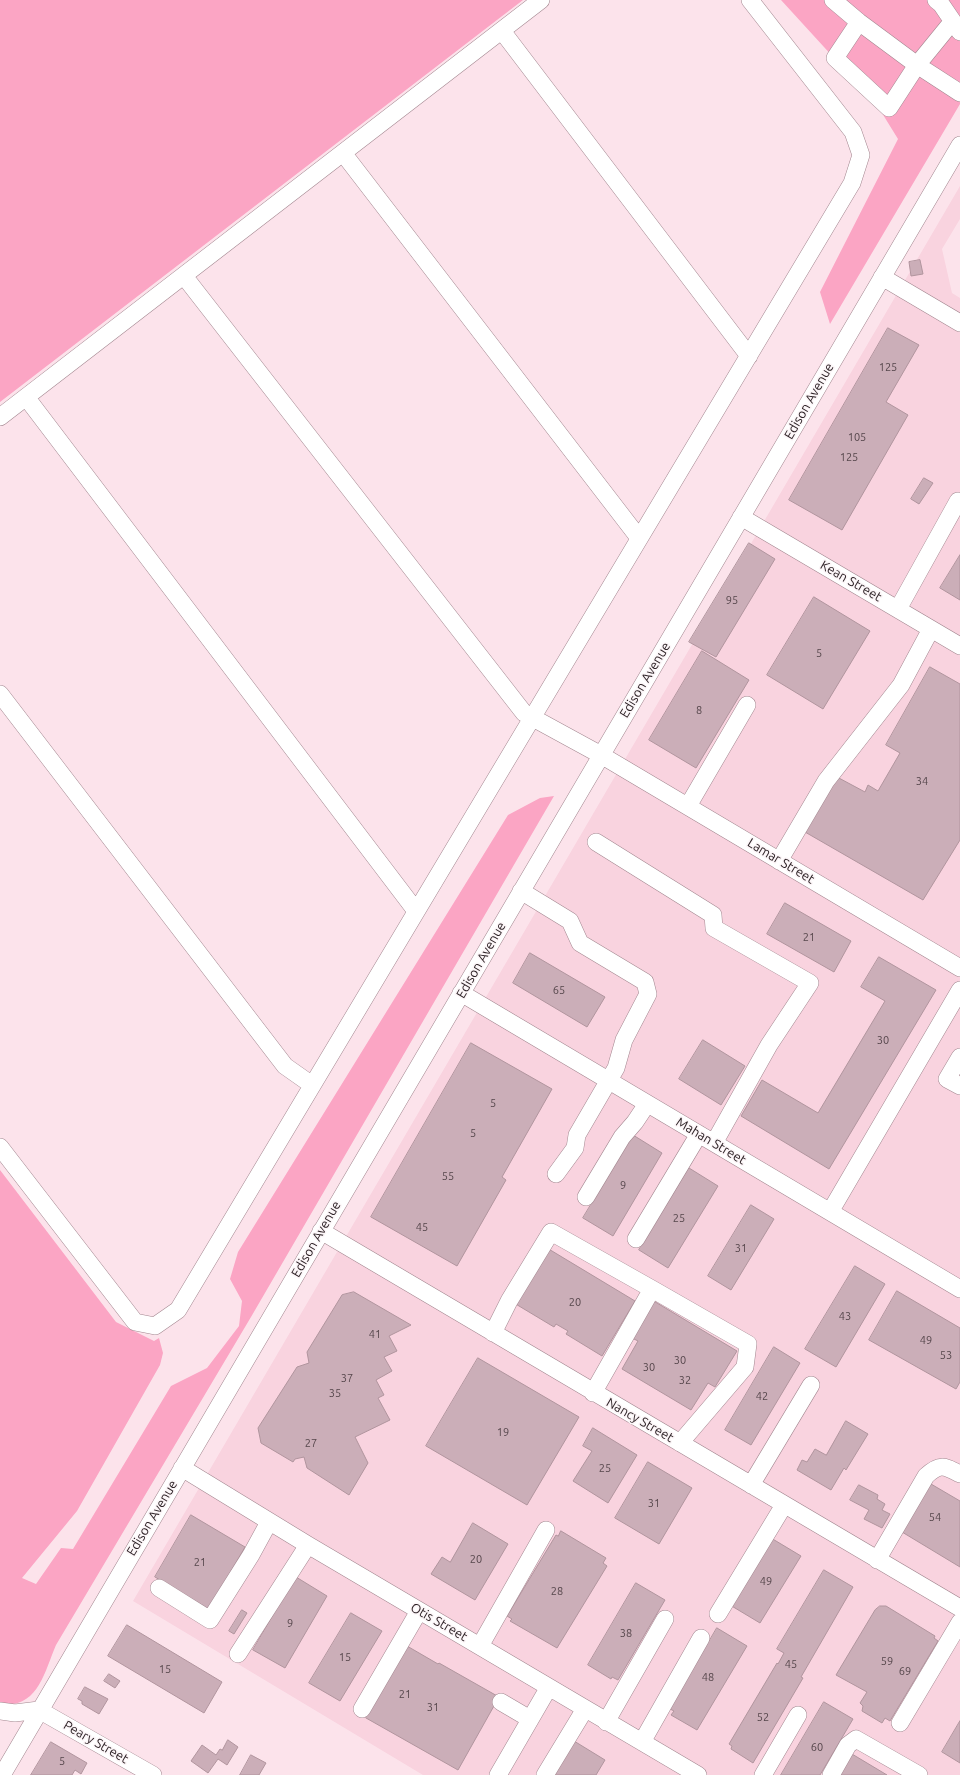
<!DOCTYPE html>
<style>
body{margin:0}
canvas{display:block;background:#fce3eb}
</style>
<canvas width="960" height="1775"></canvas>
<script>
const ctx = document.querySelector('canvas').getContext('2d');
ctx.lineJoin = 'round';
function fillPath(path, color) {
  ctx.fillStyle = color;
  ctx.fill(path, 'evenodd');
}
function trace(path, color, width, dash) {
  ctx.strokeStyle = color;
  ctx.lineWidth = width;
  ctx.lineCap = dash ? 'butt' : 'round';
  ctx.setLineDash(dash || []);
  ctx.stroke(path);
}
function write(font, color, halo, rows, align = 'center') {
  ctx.font = font + ' Ubuntu,sans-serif';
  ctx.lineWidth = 3;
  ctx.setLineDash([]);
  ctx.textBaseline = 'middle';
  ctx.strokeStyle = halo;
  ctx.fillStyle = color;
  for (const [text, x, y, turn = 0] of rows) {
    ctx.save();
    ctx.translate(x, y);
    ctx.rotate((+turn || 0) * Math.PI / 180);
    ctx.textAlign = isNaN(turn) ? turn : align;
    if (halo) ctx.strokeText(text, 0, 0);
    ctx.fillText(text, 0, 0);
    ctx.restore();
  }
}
fillPath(new Path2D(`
 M960 186V219L942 249 952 293 960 298V1775H423L133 1601Z`), '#f9d3df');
fillPath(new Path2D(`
 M0 0H523L0 402Z
 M781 0H960V104L830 324 820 292 898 139 877 105Z
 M554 796 251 1317 56 1645C44 1673 38 1709 0 1704V1170L116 1322 154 1341 159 1338 163 1353 160 1365 77 1511 22 1578 36 1584 61 1548 73 1549 171 1386 207 1368 239 1326 242 1301 230 1279 238 1252 508 815 540 798Z`), '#fba5c4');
const building = new Path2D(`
 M920 260 923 274 911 276 909 262Z
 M888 328 919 345 886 402 908 415 842 530 789 500Z
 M924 478 933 483 919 504 911 499Z
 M749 543 775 559 716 657 689 642Z
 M960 555V600L940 588Z
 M814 597 870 631 823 709 767 675Z
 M702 651 749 680 696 768 649 740Z
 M930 667 960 684V840L923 900 805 832 837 777 865 792 868 785 878 791 900 753 886 745Z
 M785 903 851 941 834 972 767 934Z
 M530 953 605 997 587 1027 513 983Z
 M879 957 936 990 829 1169 741 1116 762 1080 818 1113 885 1001 861 987Z
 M703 1040 745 1066 721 1105 679 1079Z
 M471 1043 552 1089 502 1177 506 1180 457 1266 371 1217Z
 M633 1135 662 1153 613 1236 583 1218Z
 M689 1168 718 1186 668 1268 639 1250Z
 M751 1205 774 1219 731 1290 708 1276Z
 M547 1248 635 1301 602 1356 566 1334 568 1331 556 1324 554 1327 514 1303Z
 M855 1266 885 1284 836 1367 805 1349Z
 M897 1291 960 1328V1382L956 1389 869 1340Z
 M354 1292 411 1325 389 1336 397 1351 384 1357 392 1371 376 1380 384 1395 378 1398 390 1420 355 1437 368 1463 349 1495 307 1468 304 1457 295 1459 293 1462 261 1443 258 1428 297 1367 309 1363 307 1352 342 1295Z
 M652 1300 737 1351 715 1387 708 1383 691 1410 622 1369 638 1341 630 1337Z
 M774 1347 800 1363 751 1445 725 1430Z
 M478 1358 579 1417 527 1505 426 1446Z
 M846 1421 868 1434 846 1470 844 1468 831 1490 797 1470 802 1460 807 1462 815 1449 826 1455Z
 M593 1428 637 1455 608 1503 573 1481 592 1451 583 1446Z
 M648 1462 692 1488 659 1544 615 1518Z
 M931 1484 960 1501V1567L902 1532Z
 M859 1485 878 1495 877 1499 885 1504 882 1510 890 1514 882 1528 864 1519 869 1510 850 1500Z
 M191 1515 245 1547 209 1609 155 1577Z
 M473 1523 508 1544 475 1600 431 1574 442 1557 450 1562Z
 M561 1531 606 1558 603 1563 607 1566 557 1648 510 1621 512 1619 507 1616 556 1535 558 1536Z
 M771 1538 801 1556 760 1623 730 1605Z
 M824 1570 853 1587 801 1677 803 1678 753 1763 731 1749 732 1746 729 1744 777 1663 778 1664 784 1653 777 1649Z
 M296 1577 327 1596 285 1668 253 1650Z
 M636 1583 665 1600 618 1680 612 1677 611 1679 588 1665Z
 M880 1606H886L935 1636 934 1638 938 1641 890 1721 885 1718 882 1723 862 1711 863 1706 860 1703 867 1692 836 1675 875 1610Z
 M242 1610 247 1613 234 1634 229 1631Z
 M351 1613 382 1631 340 1701 309 1683Z
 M127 1625 222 1682 204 1713 108 1656Z
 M717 1628 747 1646 697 1730 671 1715 674 1711 670 1709Z
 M407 1646 438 1664 439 1663 499 1697 458 1770 366 1718Z
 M109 1674 120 1681 115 1688 104 1681Z
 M85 1687 108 1699 99 1714 82 1704V1701L78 1699Z
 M824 1702 853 1719 820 1775H781Z
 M960 1721V1763L942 1752Z
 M228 1740 238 1747 227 1765 218 1759 208 1773 191 1761 202 1745 216 1755 220 1749 222 1750Z
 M574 1741 605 1760 596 1775H554Z
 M51 1742 87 1763 81 1774 75 1770 72 1775H31Z
 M852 1754 887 1775H839Z
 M251 1755 266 1763 259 1775H240Z`);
fillPath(building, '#cbaeb8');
trace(building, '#b1959e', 1);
const minor = new Path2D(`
 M833 0 859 22 917 65 960 93
 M936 0 941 4 960 32
 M859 22 835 58 889 108 917 65 952 22
 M502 31 749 356
 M343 153 639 538
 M184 276 524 713 601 755 960 968
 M882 277 960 323
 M26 397 416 911
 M0 417 541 0
 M741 517 960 646
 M898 609 958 501
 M0 694 285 1066 312 1085
 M688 806 747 705
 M596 842 713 915 714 928 810 983 769 1045 714 1143
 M779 861 826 781 901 685 931 629
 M521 891 570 921 580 943 645 982 648 994 624 1040 616 1068 577 1135 575 1148 556 1174
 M461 993 960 1289
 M960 1057 947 1079 960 1086
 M0 1147 135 1322 155 1326 178 1310 852 183 861 155 853 132 750 0
 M586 1197 622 1137 635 1122 647 1104
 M830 1212 960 990
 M321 1231 960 1608
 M636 1239 699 1134
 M493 1333 509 1301 551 1232 652 1289
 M593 1393 652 1289 748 1344 745 1367 680 1443
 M182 1468 308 1545 698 1775
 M751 1485 811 1385
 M877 1560 926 1476C940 1463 944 1466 960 1474
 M159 1588 210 1620 251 1555 269 1522
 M718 1614 784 1505
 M480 1646 546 1530
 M238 1654 308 1545
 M501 1702 530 1719
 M362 1709 419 1611
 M0 1711 15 1713 39 1710 153 1775
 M606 1722 665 1619
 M900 1723 960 1622
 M642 1742 701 1638
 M2 1775 960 145
 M498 1775 549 1687
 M545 1775 585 1709
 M763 1775 798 1715
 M831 1775 848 1745 856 1739 919 1775`);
trace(minor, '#a38790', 18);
trace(minor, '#fff', 17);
write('11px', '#55464b', null, [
 ["125",888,367],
 ["105",857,437],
 ["125",849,457],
 ["95",732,600],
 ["5",819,653],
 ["8",699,710],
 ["34",922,781],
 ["21",809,937],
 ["65",559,990],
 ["30",883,1040],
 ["5",493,1103],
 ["5",473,1133],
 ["55",448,1176],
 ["9",623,1185],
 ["25",679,1218],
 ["45",422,1227],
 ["31",741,1248],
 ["20",575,1302],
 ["43",845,1316],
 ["41",375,1334],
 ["49",926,1340],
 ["53",946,1355],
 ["30",680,1360],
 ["30",649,1367],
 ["37",347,1378],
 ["32",685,1380],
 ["35",335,1393],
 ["42",762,1396],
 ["19",503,1432],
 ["27",311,1443],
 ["25",605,1468],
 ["31",654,1503],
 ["54",935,1517],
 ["20",476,1559],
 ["21",200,1562],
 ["49",766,1581],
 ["28",557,1591],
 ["9",290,1623],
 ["38",626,1633],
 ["15",345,1657],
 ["59",887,1661],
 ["45",791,1664],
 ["15",165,1669],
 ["69",905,1671],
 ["48",708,1677],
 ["21",405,1694],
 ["31",433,1707],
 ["52",763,1717],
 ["60",817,1747],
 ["5",62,1761]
]);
write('13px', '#2e2327', '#fcf6f8', [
 ["Edison Avenue",809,401,-60],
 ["Kean Street",851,581,30],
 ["Edison Avenue",645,680,-59],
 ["Lamar Street",781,861,31],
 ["Edison Avenue",481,960,-60],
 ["Mahan Street",711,1141,31],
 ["Edison Avenue",316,1239,-60],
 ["Nancy Street",640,1420,30],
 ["Edison Avenue",152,1518,-59],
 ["Otis Street",439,1622,30],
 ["Peary Street",96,1742,30]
]);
</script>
